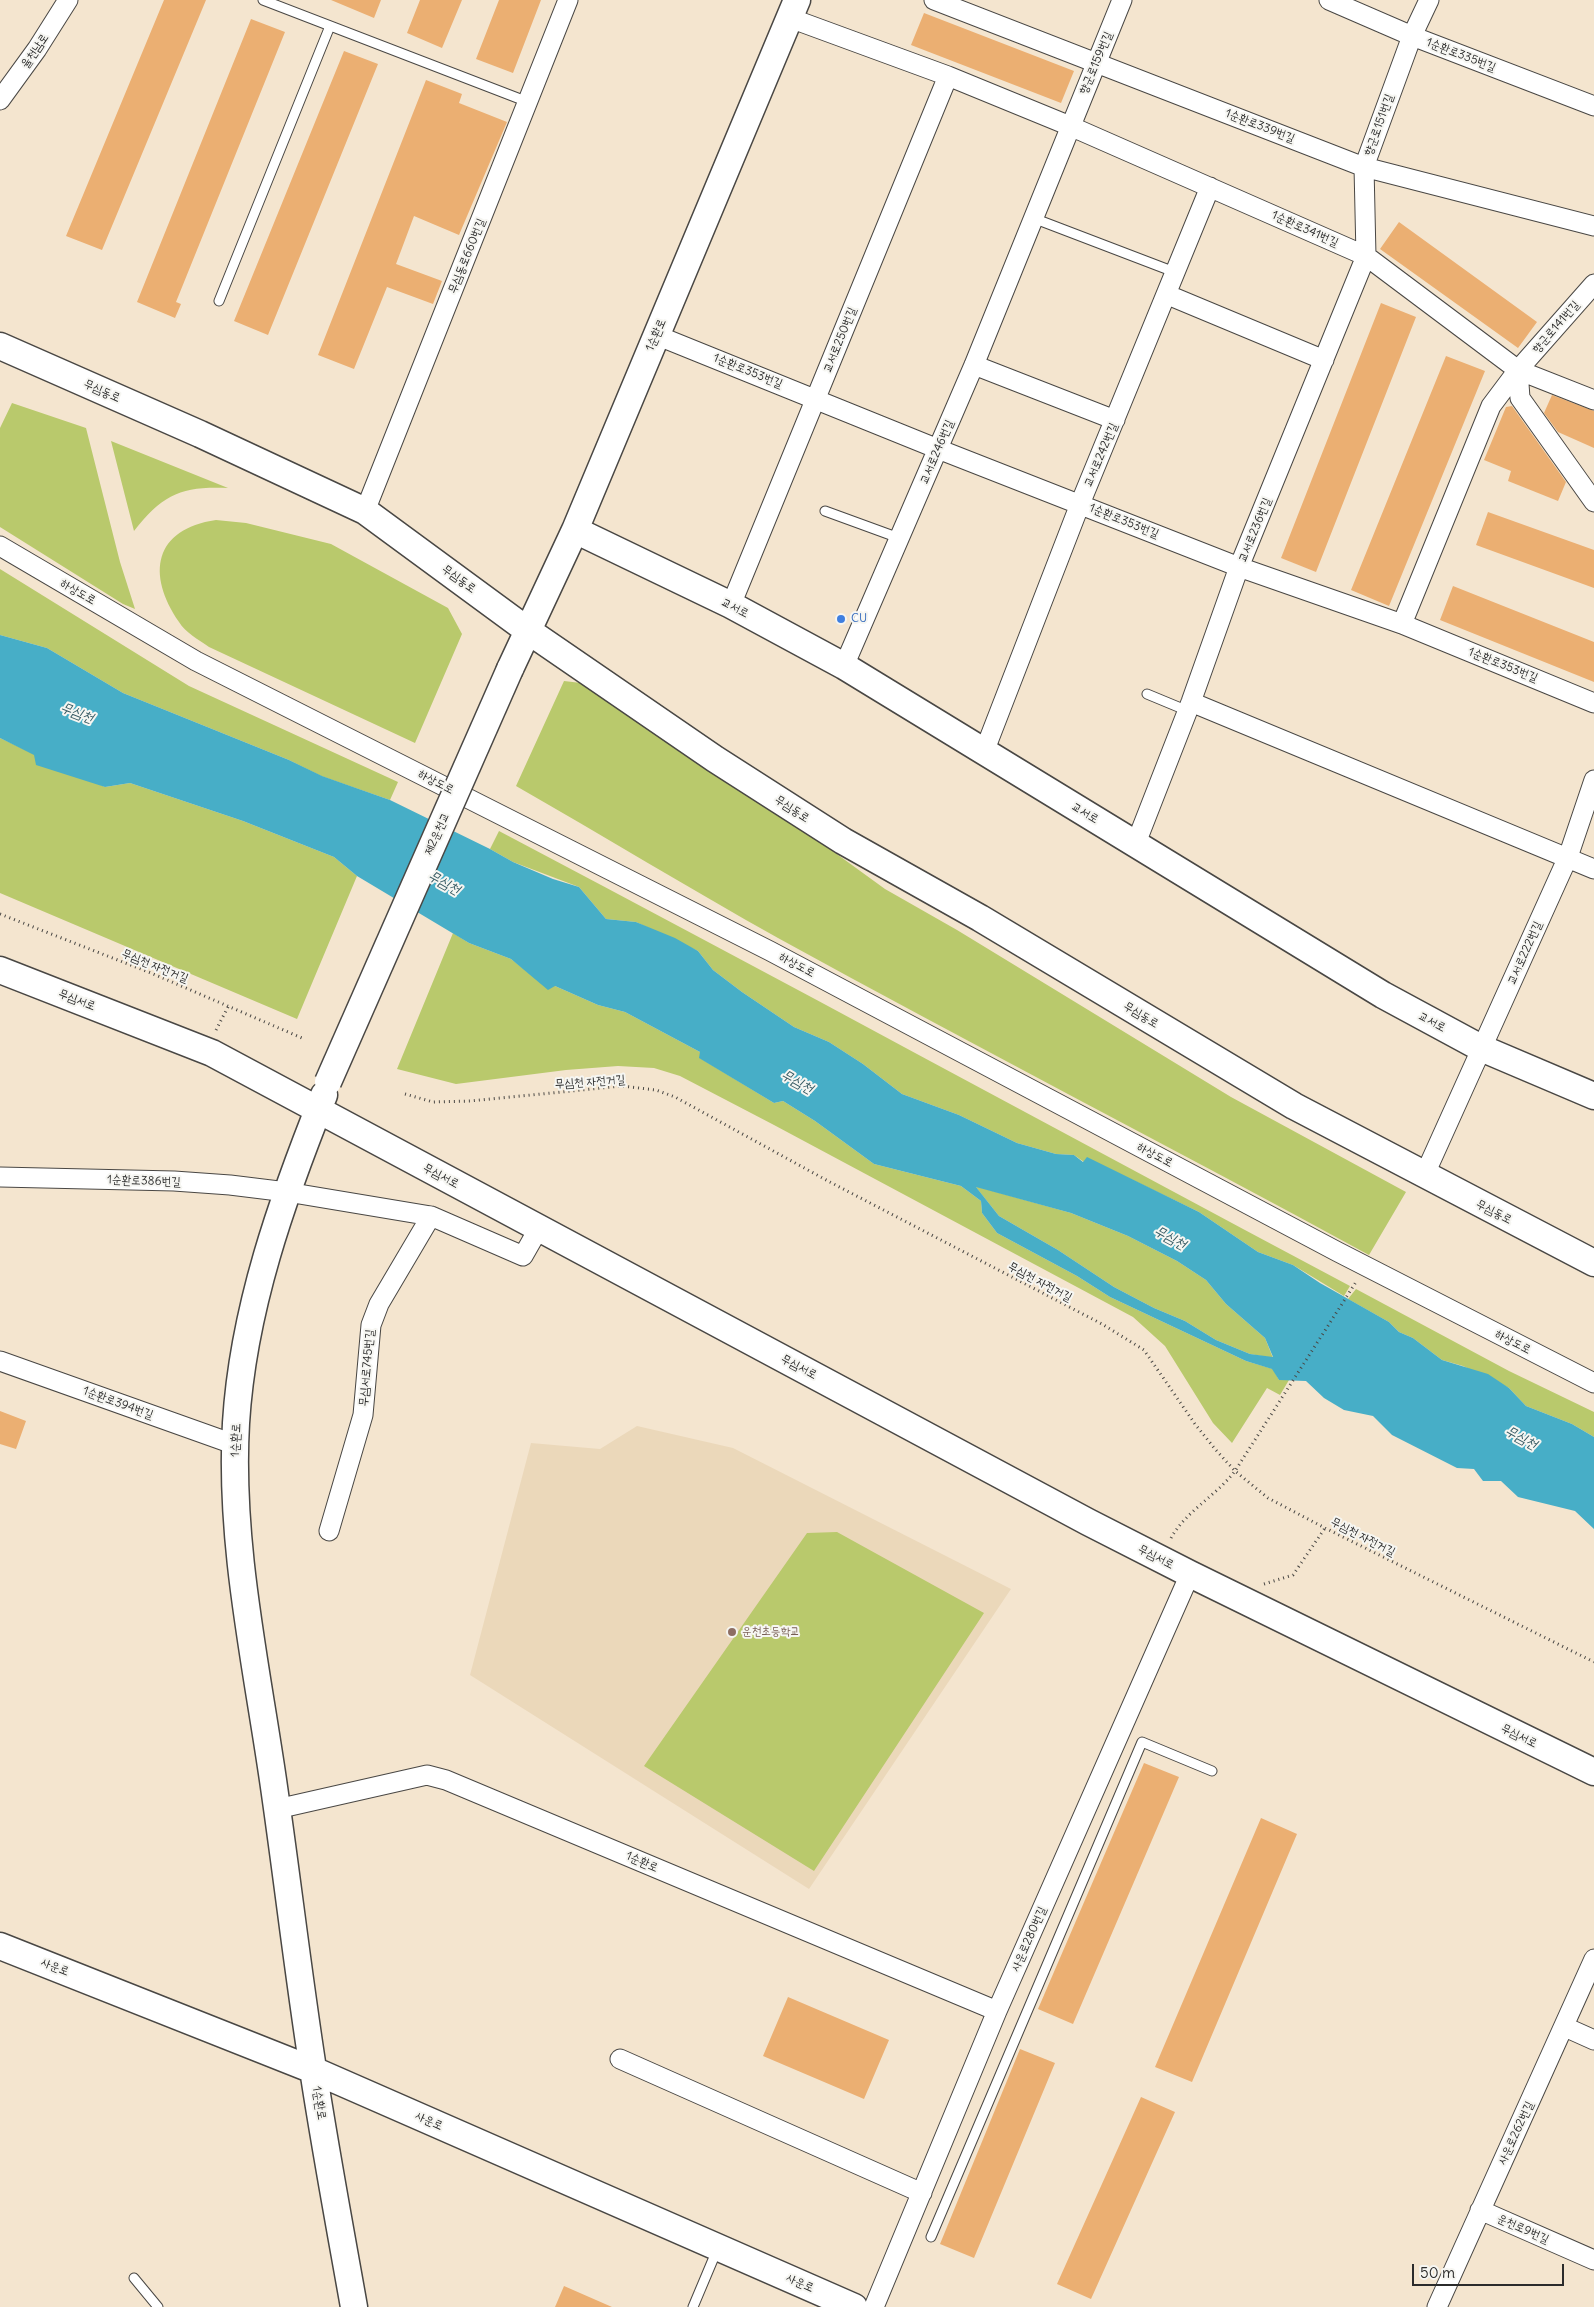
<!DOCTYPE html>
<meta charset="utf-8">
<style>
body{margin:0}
#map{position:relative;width:1594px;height:2307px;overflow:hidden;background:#f4e5cf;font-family:Delius,sans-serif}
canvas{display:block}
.scale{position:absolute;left:1412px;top:2264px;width:152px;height:22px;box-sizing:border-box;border:2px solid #2b2b2b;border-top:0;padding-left:6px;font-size:15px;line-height:18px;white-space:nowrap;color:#2b2b2b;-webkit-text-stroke:4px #f6f6f2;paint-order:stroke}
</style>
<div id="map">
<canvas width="1594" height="2307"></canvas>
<div class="scale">50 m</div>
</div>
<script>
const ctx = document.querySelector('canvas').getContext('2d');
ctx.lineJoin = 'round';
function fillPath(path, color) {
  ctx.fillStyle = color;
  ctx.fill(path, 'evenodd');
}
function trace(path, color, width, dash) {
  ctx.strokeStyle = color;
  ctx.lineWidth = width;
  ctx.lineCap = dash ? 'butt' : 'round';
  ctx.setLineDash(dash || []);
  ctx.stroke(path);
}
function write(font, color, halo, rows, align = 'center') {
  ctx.font = font + ' Delius,"Poor Story",sans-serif';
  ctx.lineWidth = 4;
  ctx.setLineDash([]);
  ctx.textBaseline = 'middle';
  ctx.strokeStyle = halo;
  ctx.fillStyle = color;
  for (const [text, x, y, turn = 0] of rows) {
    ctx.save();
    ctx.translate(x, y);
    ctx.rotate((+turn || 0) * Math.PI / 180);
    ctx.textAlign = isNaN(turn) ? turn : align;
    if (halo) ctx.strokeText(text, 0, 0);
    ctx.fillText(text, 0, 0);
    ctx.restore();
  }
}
fillPath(new Path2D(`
 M637 1426 733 1448 1011 1589 809 1889 470 1675 531 1443 600 1449Z`), '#ebd8ba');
fillPath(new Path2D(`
 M12 403 86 428 120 562 135 609 123 604 0 527V428Z
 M111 441 228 488C182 486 163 494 134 531Z
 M216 520 246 523 331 544 448 608 462 634 415 743 209 647C199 640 185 632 179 622 146 574 154 529 216 520Z
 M0 569 189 686 398 782 390 800 321 776 289 760 123 693 47 648 0 635Z
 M564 681 581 683 691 753 794 823 885 889 957 930 1231 1097 1406 1192 1369 1255C1173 1148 974 1046 778 938 690 889 604 836 516 786Z
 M0 738 105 787 130 783 243 821 334 857 357 876 297 1019 0 893Z
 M499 831C784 981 1066 1135 1350 1286L1344 1296 1293 1265 1258 1252 1199 1212 1087 1158 1084 1162 1074 1155 1056 1154 1017 1143 959 1115 902 1094 863 1064 829 1042 794 1027 742 992 713 970 698 951 636 922 606 919 579 887 513 862 490 849Z
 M453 933 469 943 511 959 529 973 555 986 598 1005 625 1012 700 1052V1058L774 1103 783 1101 815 1121 874 1164 961 1186 981 1201 982 1213 997 1233 1077 1276 1110 1297 1246 1361 1273 1369 1279 1380H1289L1280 1395 1267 1388 1232 1443 1213 1423 1165 1346 1133 1317 774 1125 680 1076 654 1068 618 1066 566 1070 456 1084 397 1069Z
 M975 1186 1071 1213 1128 1236 1177 1261 1206 1280 1226 1304 1265 1338 1273 1358 1250 1354 1216 1340 1185 1321 1154 1308 1114 1287 1058 1250 999 1216Z
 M1356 1289 1509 1371 1594 1412V1437L1572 1424 1526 1406 1509 1388 1463 1366 1442 1360 1413 1338 1399 1332 1389 1322 1348 1299Z
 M837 1532 984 1613 814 1871 644 1766 807 1533Z`), '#b9c96c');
fillPath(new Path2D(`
 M0 635 47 648 123 693 289 760 322 776 390 800 490 849 513 862 553 879 579 887 606 919 636 922 675 938 698 951 713 970 742 992 794 1027 829 1042 863 1064 902 1094 959 1115 1017 1143 1056 1154 1074 1155 1083 1162 1087 1157 1199 1212 1258 1252 1293 1265 1320 1283 1389 1322 1399 1332 1413 1338 1442 1360 1488 1374 1509 1388 1526 1406 1572 1424 1594 1437V1529L1575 1511 1518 1497 1501 1481H1483L1474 1469 1457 1468 1392 1435 1373 1416 1344 1410 1324 1398 1306 1381 1279 1380 1272 1369 1246 1361 1110 1297 1077 1276 997 1233 982 1213 981 1201 961 1186 874 1164 815 1121 783 1101 774 1103 699 1058 700 1052 625 1012 598 1005 555 986 548 990 511 959 469 943 357 876 334 857 243 821 130 783 105 787 36 765 34 755 0 738ZM976 1187 1071 1213 1128 1236 1177 1261 1206 1280 1226 1304 1265 1338 1273 1357 1250 1354 1216 1340 1185 1321 1154 1308 1114 1287 1058 1250 999 1216Z`), '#47aec7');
fillPath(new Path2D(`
 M164 0H206L102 250 66 236Z
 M331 0H381L374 18Z
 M420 0H462L442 48 407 33Z
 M499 0H541L513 73 476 59Z
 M924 13 1074 71 1061 103 911 45Z
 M251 19 285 32 176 302 181 304 175 318 137 302Z
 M344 51 378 64 268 335 234 321Z
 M426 80 462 94 459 103 507 122 459 235 414 216 396 264 442 281 433 304 387 287 354 369 318 355Z
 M1399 222 1537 322 1518 348 1380 249Z
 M1381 303 1416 317 1316 572 1281 558Z
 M1446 356 1485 371 1389 606 1351 590Z
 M1552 395 1594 411V448L1558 432 1544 413Z
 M1512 406 1566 482 1558 501 1508 481 1511 471 1484 460 1506 407Z
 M1488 512 1594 550V588L1476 545Z
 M1453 586 1594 642V682L1440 620Z
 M0 1411 26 1421 16 1449 0 1444Z
 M1144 1763 1179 1777 1073 2024 1038 2009Z
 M1261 1818 1297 1834 1192 2082 1155 2067Z
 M788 1997 889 2040 864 2099 763 2056Z
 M1020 2049 1055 2063 974 2258 940 2244Z
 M1141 2097 1175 2112 1091 2299 1057 2284Z
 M564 2286 612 2307H555Z`), '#ebaf72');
const lane = new Path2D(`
 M263 0 528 102
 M1033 218 1177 273
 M219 301 330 26
 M825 511 899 538
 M1147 694 1188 711
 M931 2237 1142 1742 1212 1771
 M134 2278 158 2307
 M693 2307 717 2250`);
const street = new Path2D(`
 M934 0 1364 167 1594 226
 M1329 0 1412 36 1594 106
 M790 18 948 76 1070 126 1366 256 1518 370 1594 400
 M0 100 37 49 68 0
 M1168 295 1324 360
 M656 335 938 449 1239 567 1402 624 1594 703
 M974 365 1115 420
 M1518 370 1520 398 1594 502
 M365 511 568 0
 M0 546 196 661 770 951 1338 1252 1594 1383
 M731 605 948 76
 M1402 624 1491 406 1518 370 1594 284
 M844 666 974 365 1122 0
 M1191 702 1594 869
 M984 752 1080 504 1210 187
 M1136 843 1191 702 1239 567 1366 256 1364 167 1412 36 1429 0
 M1424 1176 1568 857 1594 780
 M0 1177 174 1181 230 1185 287 1192 431 1216 523 1256 539 1228
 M0 1361 236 1445
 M329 1531 363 1415 371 1325 379 1304 431 1216
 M277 1809 427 1775 446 1780 997 2011
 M1565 2027 1594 2040
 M620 2059 922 2193
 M1480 2210 1594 2260
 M874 2307 997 2011 1190 1574
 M1437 2307 1594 1959`);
const secondary = new Path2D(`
 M0 346 200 434 365 511 527 630 715 759 843 841 980 918 1294 1106 1594 1263
 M575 530 731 605 844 666 1383 995 1481 1048 1594 1096
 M510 669 575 530 797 0
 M0 970 212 1053 1088 1522 1190 1574 1594 1772
 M324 1095C282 1200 243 1309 236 1423 229 1542 256 1663 273 1780 287 1876 298 1973 313 2069 325 2148 340 2228 354 2307
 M0 1946 313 2070 854 2307`);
trace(lane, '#494744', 11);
trace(street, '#494744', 21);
trace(secondary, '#494744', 29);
trace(new Path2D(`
 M0 914 151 973 302 1038
 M216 1030 229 1005
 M405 1094 433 1102 470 1101 622 1086 656 1090 675 1097 828 1181 1102 1324 1144 1350 1195 1424 1215 1449 1235 1471 1268 1498 1325 1528 1594 1662
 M1171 1538C1186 1511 1216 1496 1235 1471L1356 1282
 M1264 1584 1293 1575 1325 1528`), '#494744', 3, [1, 4]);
trace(lane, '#fff', 9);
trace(street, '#fff', 19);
trace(secondary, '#fff', 26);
const secondaryBridge = new Path2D(`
 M328 1082 510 669`);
trace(secondaryBridge, '#494744', 29, []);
trace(secondaryBridge, '#fff', 26);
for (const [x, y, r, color] of [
 [841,619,5,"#3f7fe0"],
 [732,1632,5,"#8d6e63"]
]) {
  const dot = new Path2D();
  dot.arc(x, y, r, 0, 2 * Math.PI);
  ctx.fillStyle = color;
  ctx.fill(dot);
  trace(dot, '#f6f6f2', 2);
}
write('12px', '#2b2b2b', '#f6f6f2', [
 ["율천남로",35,51,-56],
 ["1순환로335번길",1461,55,21],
 ["향군로159번길",1096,63,-67],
 ["향군로151번길",1379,125,-70],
 ["1순환로339번길",1260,126,21],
 ["1순환로341번길",1305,229,24],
 ["무심동로660번길",467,256,-68],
 ["향군로141번길",1556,327,-49],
 ["1순환로",656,335,-67],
 ["교서로250번길",840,340,-68],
 ["1순환로353번길",748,371,22],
 ["무심동로",102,391,24],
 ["교서로246번길",937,452,-67],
 ["교서로242번길",1101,455,-67],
 ["1순환로353번길",1124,521,22],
 ["교서로236번길",1255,530,-68],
 ["무심동로",459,579,36],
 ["하상도로",78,592,30],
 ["교서로",735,608,27],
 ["1순환로353번길",1503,665,22],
 ["하상도로",436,782,27],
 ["무심동로",792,809,33],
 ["교서로",1085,813,31],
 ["제2운천교",437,834,-66],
 ["교서로222번길",1525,953,-66],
 ["하상도로",797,965,28],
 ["무심천 자전거길",155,966,22],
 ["무심서로",77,1000,21],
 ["무심동로",1141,1015,31],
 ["교서로",1432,1022,28],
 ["무심천 자전거길",590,1082,-4],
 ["하상도로",1155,1155,28],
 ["무심서로",441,1176,28],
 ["1순환로386번길",144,1181,2],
 ["무심동로",1494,1212,27],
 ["무심천 자전거길",1040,1282,28],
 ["하상도로",1513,1342,27],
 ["무심서로",799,1367,28],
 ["무심서로745번길",367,1368,-85],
 ["1순환로394번길",118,1403,20],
 ["1순환로",236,1440,-88],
 ["무심천 자전거길",1363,1537,27],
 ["무심서로",1156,1557,27],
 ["무심서로",1519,1736,26],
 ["1순환로",642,1862,23],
 ["사운로280번길",1029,1939,-66],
 ["사운로",55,1967,21],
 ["1순환로",319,2103,80],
 ["사운로",429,2121,24],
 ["사운로262번길",1516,2133,-65],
 ["운천로9번길",1523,2229,24],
 ["사운로",800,2283,24]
]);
write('12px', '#366cbe', '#f6f6f2', [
 ["CU",851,619]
], 'left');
write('12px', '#785e54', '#f6f6f2', [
 ["운천초등학교",742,1632]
], 'left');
write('italic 14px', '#355962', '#f6f6f2', [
 ["무심천",77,713,21],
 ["무심천",444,883,29],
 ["무심천",797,1082,29],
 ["무심천",1170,1238,28],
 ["무심천",1521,1438,28]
]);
</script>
